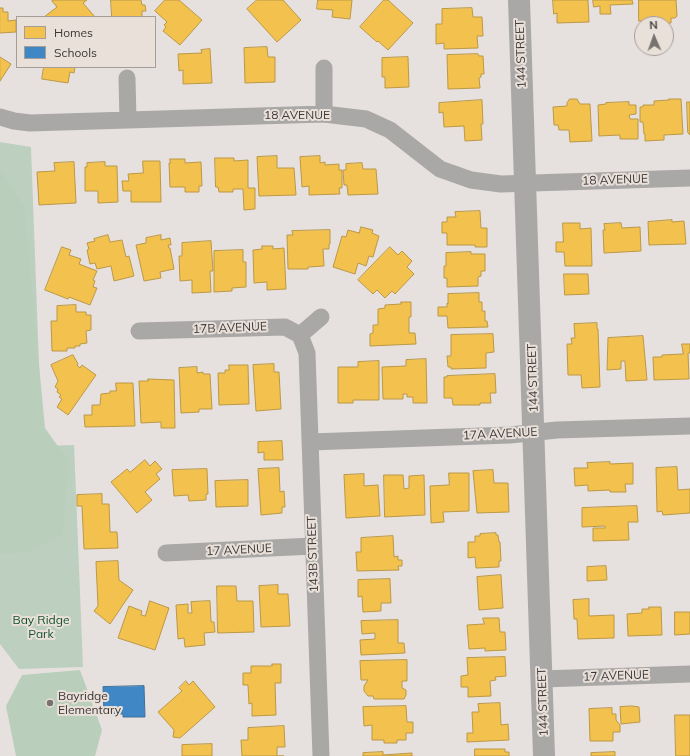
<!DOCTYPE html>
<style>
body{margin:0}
#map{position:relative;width:690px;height:756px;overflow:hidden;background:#e6e1de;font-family:Mulish,sans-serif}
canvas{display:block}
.legend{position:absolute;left:16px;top:16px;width:140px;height:52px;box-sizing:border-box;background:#eae0da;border:1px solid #a49d98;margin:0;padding:5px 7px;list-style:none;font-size:12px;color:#3c3836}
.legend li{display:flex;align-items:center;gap:8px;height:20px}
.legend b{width:20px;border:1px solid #a49d98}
.north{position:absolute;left:634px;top:16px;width:40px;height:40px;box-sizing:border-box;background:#eae0da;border:1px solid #a49d98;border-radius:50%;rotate:358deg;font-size:11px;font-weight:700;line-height:16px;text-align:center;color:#3c3836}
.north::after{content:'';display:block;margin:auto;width:14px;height:18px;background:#787371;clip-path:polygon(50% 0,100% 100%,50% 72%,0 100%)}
</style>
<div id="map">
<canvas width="690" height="756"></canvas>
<ul class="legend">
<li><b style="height:11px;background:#f2c14e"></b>Homes</li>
<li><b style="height:11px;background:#3f88c5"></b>Schools</li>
</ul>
<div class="north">N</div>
</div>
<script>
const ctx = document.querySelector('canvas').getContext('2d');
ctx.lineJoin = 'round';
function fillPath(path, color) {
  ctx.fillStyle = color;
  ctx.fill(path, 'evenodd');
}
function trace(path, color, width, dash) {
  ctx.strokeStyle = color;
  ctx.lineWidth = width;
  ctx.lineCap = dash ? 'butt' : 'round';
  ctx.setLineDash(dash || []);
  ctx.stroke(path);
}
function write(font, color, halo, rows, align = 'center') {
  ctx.font = font + ' Mulish,sans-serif';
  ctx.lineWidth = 4;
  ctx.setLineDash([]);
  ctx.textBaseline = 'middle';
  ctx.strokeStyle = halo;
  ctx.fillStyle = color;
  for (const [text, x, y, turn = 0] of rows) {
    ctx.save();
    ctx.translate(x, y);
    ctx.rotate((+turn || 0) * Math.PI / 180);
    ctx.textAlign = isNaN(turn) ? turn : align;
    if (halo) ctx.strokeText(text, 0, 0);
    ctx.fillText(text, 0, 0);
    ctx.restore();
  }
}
fillPath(new Path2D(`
 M0 142 31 147 42 446 74 445 83 667 19 669 0 644Z`), '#bdcfbe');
fillPath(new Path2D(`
 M0 169 24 207 45 428 69 462 62 535 29 552 0 554Z
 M80 670 102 730 95 756H16L6 706 22 675Z`), '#bacebc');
const homes = new Path2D(`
 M54 0H87L83 3 95 17H44L57 7 52 1Z
 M111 0H141L142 5H145L146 11H142V17H112Z
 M165 0H179L202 20 180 45 163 31 166 27 164 25 167 22 155 11Z
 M257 0H283L301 20 277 42 247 9Z
 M318 0H352L350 19 332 17 333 10 317 9Z
 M384 0H388L413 23 388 50 378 41 377 42 360 27Z
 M553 0H588L589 22 557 23V13L554 14Z
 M593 0H632L633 4 610 5 611 14H600V6L594 7Z
 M639 0H676L677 16 675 18H671V23L658 24V21H639Z
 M0 8H3V12H8V21L16 20V32L0 33Z
 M472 8 473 17H482L483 36H477L478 48 444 49V43L436 44V24H442V9Z
 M267 47 268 57H275V82L245 83 244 48Z
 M210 49 212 83 183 84V70L179 71 178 54 202 53 201 50Z
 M478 54 479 56H483L484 74H481V77L479 78 480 88 448 89 447 55Z
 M0 57 11 64 0 81Z
 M408 57 409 87 385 88V77H382V58Z
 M44 67H75L74 73 70 72 68 83 42 79Z
 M570 99H577L580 104H590L592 141 570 142 569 130H559L558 125H554L553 107 567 106V103Z
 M669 99H681L683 134 664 135V140L645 141V134H644L643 122H640V107H643V105H654V101L669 100Z
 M482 100 483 124H481L482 140 465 141 464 126 444 127 443 112 439 113V103Z
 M629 102V105H636V114L629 115 630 119H638V139H620V135L599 136 598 105 606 104V103Z
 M687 102H690V135L688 133Z
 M277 156V168H294L296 195 259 196 257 157Z
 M320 156V163L325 162V165L339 164V170H342V188H339L340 194 309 195V186L302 187 300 157Z
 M215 158H234V161L248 160V188H255V209L244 210 243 189H233V192H219L218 187H216Z
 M170 159H185V163L201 162 202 186H199V192H185V187H170L169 163H170Z
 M143 161H160L161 202H131V191H123L122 181H129L128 174 143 173Z
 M74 162 76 203 39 205 37 172 55 171 54 163Z
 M105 162V166H117L118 202 98 203V191H85V167H87V163Z
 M362 163 363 169H376L378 194 348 195 347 185H344L343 170H346V164Z
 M480 211 481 228H487V247H475V245H447V233H442V222H447V217H456L455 212Z
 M672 220V222L684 221 686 244 649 245 648 222Z
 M563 223H580V229L591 228 592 266H565L564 252H556V242H563Z
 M621 223 622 228 640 227 641 251 604 253 603 230H605L604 224Z
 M361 227 373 230 372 233 379 236 373 257 369 256 366 266 358 263 355 274 333 267 342 236 346 237 348 230 359 233Z
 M330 230V244H329V249H323L324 266 308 267V269H288L287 235H293L292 231Z
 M108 235 110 242 122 240 126 257 129 256 134 276 114 281 111 266 97 269 95 263 90 264 87 250 89 249 87 243 95 241 94 239Z
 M161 235V240L170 238 171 245H168L169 248H170L174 269 160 272 161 278 144 281 136 245 146 243V238Z
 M211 241 213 271H210L211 292 192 293V280L180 281 179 256H182V243Z
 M262 246H273V249L284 248 286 289 267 290V282L254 283 253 250 262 249Z
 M62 247 71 250 69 255 81 259 79 264 97 271 93 280 95 281 93 287 97 288 90 305 69 297 68 299 45 290Z
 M390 247 398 255 402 251 412 261 407 267 414 274 395 294 392 291 385 298 377 290 373 294 358 280Z
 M243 250V262H246V287L232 288V291L214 292V251Z
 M471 252V254H485V271H481V276L478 277V286L447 287V278H444V266H446V253Z
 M564 274H588L589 294 565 295Z
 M479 293V302H482V311H485V321H487L488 327 448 328 447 316H438V307H447V303L448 304V294Z
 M401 302H411V317H409V333H415L416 344 370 346V334L373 333V325H378V309L385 308V305L401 304Z
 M76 305V312H86V315H91V330L86 331 87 343 80 344V346H75V348H67V351H52L51 321H57V306Z
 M597 323V329H598L600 387 582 388 581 375H568L567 344H572L571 338H575L574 324Z
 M493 334 494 352 486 353V368L451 369V367H448L447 356H451V335Z
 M643 336 647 380 626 381 625 361H621V369L607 370 608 338Z
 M682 344H690V353H688L689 379 654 380 653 357H662V355L683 354Z
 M73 355 78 364 77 365 80 368 82 365 96 375 68 415 57 407 62 399 59 397 61 395 57 392 58 389 55 387 58 381 51 365Z
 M426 359 427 403H413V397H407V394H403V399H383L382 367 406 366V360Z
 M379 361V400H353V403H338V367H358V362Z
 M274 364V372H279L281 409 256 411 253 365Z
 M229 365H248L249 404 219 405 218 373H225V370H229Z
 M197 367V373L203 372V374H210L212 409H199V412L181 413 179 368Z
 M495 374 496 393H490L491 403H480V405H453L452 398H444V377H447V376Z
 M148 379 174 380 175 428H161V422L141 423 139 381H148Z
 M116 383H133L135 426 85 427 84 415H92V405H100L101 394 110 393V391H116Z
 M282 441 283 460H264V452L258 453V442Z
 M145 460 150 466 155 461 162 469 156 474 160 479 145 492 152 500 137 513 111 482 127 469 130 472Z
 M610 462V464L633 463V484H625L626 492H610V490L588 491V485L575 486 574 468H588L587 463Z
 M677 467 678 490 690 489V513L663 515 662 511 657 512 656 468Z
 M279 468 280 492 284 491 285 507H282V513L261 515 258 469Z
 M207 469 208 494H206V500L189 501 188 495 174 496 172 470Z
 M493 470 494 483H508L509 512 477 513 473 471Z
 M449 473H469V511L443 512 444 522 431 523 430 486 449 485Z
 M364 474V486L378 485 380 516 346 518 344 475Z
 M384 475H403L404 489 409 488V476L424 475 425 515 385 517Z
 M248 480V506L216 507 215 481Z
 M102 494V504H109L110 532H117L118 548 84 549 82 506H77V495Z
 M637 506 638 522H628L629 540 593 541V528H605V526L582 527V508Z
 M496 533V535H498L499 542H500L501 561H499V567L476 568 475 557 468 558V542H475V536H480V534Z
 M393 536 394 557 398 556V560H402V566H398L399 570 357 571 356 552H361V538Z
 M118 561 119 580 133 590 110 624 94 611 98 606 96 562Z
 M606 566 607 580 587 581V567Z
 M501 575 503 608 479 610 477 577Z
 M390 579 391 603H381V611L363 612 362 596 358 597V580Z
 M278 585V594H288L290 626 261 627 259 586Z
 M217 586H236L237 601H253L254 632 218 633Z
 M589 599V616L614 615V638L578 639 577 619H574L573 600Z
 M150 601 169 608 155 650 118 638 129 606 142 611 141 615 145 616Z
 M210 601 211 622H214L215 632 204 633 205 645 185 647 184 638 178 639 176 605 188 604V613H192L191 602Z
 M649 607H661L662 635 628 636 627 614 642 613V609H649Z
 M675 612H690V634L675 635Z
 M483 618H499L500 632H505L506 650 485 651V648L469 649 467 625 484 624Z
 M398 620V643H404L405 653 361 655 360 640 375 639V633L362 634 361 621Z
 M505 657 506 676 495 677 496 680 490 681 491 696 468 697V687H461V676L468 675 467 658Z
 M407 660V681H402V688L406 690V695L404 699H374L373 696H368L364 691V686L368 680H361L360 661Z
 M272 664H281V683H275L276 715 252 716V703L249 704 248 685H243V673H251V666H272Z
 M186 681 189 685 193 681 215 707 180 738 173 737 174 730 158 712 182 691 179 688Z
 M500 703 501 725 508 724 509 740 467 742V733H473L472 712H479L478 704Z
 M406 706 407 722H413V733H406V740H397V743H384V740H372V725L364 726 363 707Z
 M632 706 639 707 640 722 621 724 620 707Z
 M612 708V714H616V720L620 725V732H613V741H590L589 709Z
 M675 715H690V756H676Z
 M284 726 285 747H277V756H284H242L241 740H248V728Z
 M212 744V756H182V745Z
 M475 749H505V752H509V756H475Z
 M383 752V755L412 753V756H363V753Z
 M615 752V756H591V753Z`);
fillPath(homes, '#f2c14e');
trace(homes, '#bb9847', 1);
const schools = new Path2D(`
 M144 686 145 717H123V714H104L103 687Z`);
fillPath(schools, '#3f88c5');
trace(schools, '#3e709a', 1);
trace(new Path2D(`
 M324 68V114
 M127 78 128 120
 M0 117 14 121 30 123 324 114 366 119 390 130 440 169 471 180 501 184 690 178
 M139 331 285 327 300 335 307 353 321 756
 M300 335 321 317
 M310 442 510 435 557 430 690 426
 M166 553 313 546
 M542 679 690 674`), '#aaa8a7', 17);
trace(new Path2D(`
 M519 0C529 252 537 504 544 756`), '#aaa8a7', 22);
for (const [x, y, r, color] of [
 [50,703,4,"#787371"]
]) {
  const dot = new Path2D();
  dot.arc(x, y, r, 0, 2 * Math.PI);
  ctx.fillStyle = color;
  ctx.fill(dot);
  trace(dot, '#eae0da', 1.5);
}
write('12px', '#3c3836', '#eae0da', [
 ["144 STREET",521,54,-92],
 ["18 AVENUE",297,115],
 ["18 AVENUE",615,180,-2],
 ["17B AVENUE",230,328,-2],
 ["144 STREET",533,378,-92],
 ["17A AVENUE",500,434,-3],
 ["17 AVENUE",239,550,-3],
 ["143B STREET",313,554,-92],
 ["17 AVENUE",616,676,-2],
 ["144 STREET",543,702,-92]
]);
write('12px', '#10522b', '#eae0da', [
 ["Bay Ridge",41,620],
 ["Park",41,634]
]);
write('12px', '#3c3836', '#eae0da', [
 ["Bayridge",58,696],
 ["Elementary",58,710]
], 'left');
</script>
